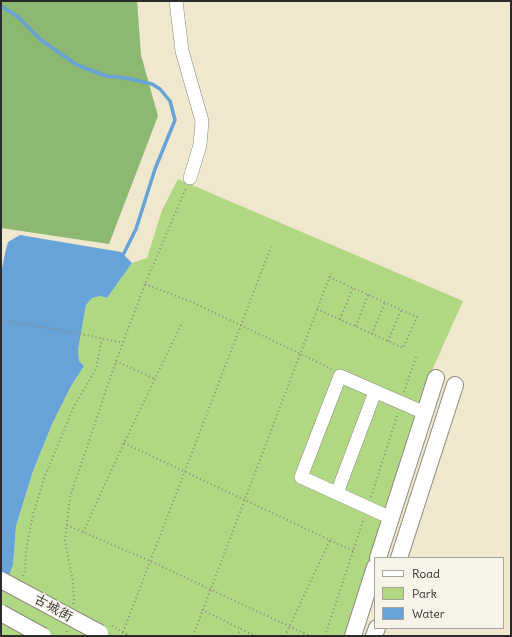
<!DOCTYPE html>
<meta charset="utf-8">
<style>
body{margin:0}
#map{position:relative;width:512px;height:637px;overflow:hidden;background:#f0e7cf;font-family:Delius,sans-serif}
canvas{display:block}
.frame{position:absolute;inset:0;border:2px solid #2b2b2b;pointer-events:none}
.legend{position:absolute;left:374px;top:557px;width:130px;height:72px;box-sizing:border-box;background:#f7f3e8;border:1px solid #a5a39c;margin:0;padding:5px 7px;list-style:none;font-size:12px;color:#2b2b2b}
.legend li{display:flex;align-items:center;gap:8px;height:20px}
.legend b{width:20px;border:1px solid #a5a39c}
</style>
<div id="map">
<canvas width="512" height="637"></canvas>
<div class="frame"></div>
<ul class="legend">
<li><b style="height:5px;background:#fff"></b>Road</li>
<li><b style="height:11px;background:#b0d883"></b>Park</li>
<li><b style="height:11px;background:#67a3d8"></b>Water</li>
</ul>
</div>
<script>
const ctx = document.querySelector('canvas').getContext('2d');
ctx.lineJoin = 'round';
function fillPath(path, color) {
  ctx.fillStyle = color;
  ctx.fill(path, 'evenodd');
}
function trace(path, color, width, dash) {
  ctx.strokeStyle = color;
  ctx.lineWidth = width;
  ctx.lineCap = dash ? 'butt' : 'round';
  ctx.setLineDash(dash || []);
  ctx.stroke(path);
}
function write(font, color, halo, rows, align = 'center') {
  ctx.font = font + ' Delius,"LXGW WenKai TC",sans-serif';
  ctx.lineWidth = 3;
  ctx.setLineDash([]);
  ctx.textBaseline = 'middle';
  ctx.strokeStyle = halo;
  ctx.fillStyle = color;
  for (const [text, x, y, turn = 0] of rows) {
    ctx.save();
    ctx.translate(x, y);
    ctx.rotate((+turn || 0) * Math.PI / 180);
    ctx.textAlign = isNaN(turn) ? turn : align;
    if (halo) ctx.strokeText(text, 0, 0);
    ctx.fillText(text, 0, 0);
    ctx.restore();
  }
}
fillPath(new Path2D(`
 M178 179 463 301 434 366 423 395 345 636H1V595L13 565 16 526 33 471 53 422 71 386 84 366 79 362 78 350 86 305 92 298 100 296 107 298 132 263 147 258 162 210Z`), '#b0d883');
fillPath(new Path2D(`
 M1 1H137L141 55 158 116 109 244 1 228Z`), '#8cb871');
fillPath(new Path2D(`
 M20 235 121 252 132 263 107 298 100 296 92 298 86 305 78 350 79 361 84 366 71 386 53 422 33 471 16 526 13 565 1 595V274L5 253 8 242Z`), '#67a3d8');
trace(new Path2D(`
 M1 6 18 17 41 40 77 65 106 76 126 78 152 84 160 89 170 101 175 120 155 169 136 229 123 255`), '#67a3d8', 3.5);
const minor = new Path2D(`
 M176 1 182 51 202 121 200 145 190 178
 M337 493 375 392
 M391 518 301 477 340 376 425 413`);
const major = new Path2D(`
 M378 558 436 378
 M399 558 455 385
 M353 636 375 567
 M374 636 377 628`);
trace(minor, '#8e897d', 14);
trace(major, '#8e897d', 18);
trace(new Path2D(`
 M145 284 192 302 332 369
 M317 309 403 348 417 317 329 277
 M340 319 353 288
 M1 320 96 337 123 343
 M356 326 368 295
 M372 334 385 302
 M388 341 401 310
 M116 361 155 379
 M404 392 416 357
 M124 443 353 551
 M371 497 398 413
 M67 525 150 561 310 636
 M83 532 124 443 181 325
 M23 576 25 572 26 551 33 514 45 476 74 406 96 369 102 339
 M73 604 74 599 73 582 65 541 70 497 116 361 145 284 186 188
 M202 610 241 629
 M112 626 130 636
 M123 632 271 247
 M66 636 67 630
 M193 636 331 273
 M237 636 241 629 255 636
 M285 636 330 540
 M325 636 364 518`), '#8e897d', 2, [1, 3]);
trace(minor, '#fff', 13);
trace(major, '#fff', 16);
const majorBridge = new Path2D(`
 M1 580 100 633
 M1 613 43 636`);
trace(majorBridge, '#8e897d', 18, []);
trace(majorBridge, '#fff', 16);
write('14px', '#2b2b2b', '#f7f3e8', [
 ["古城街",53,608,29]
]);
</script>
